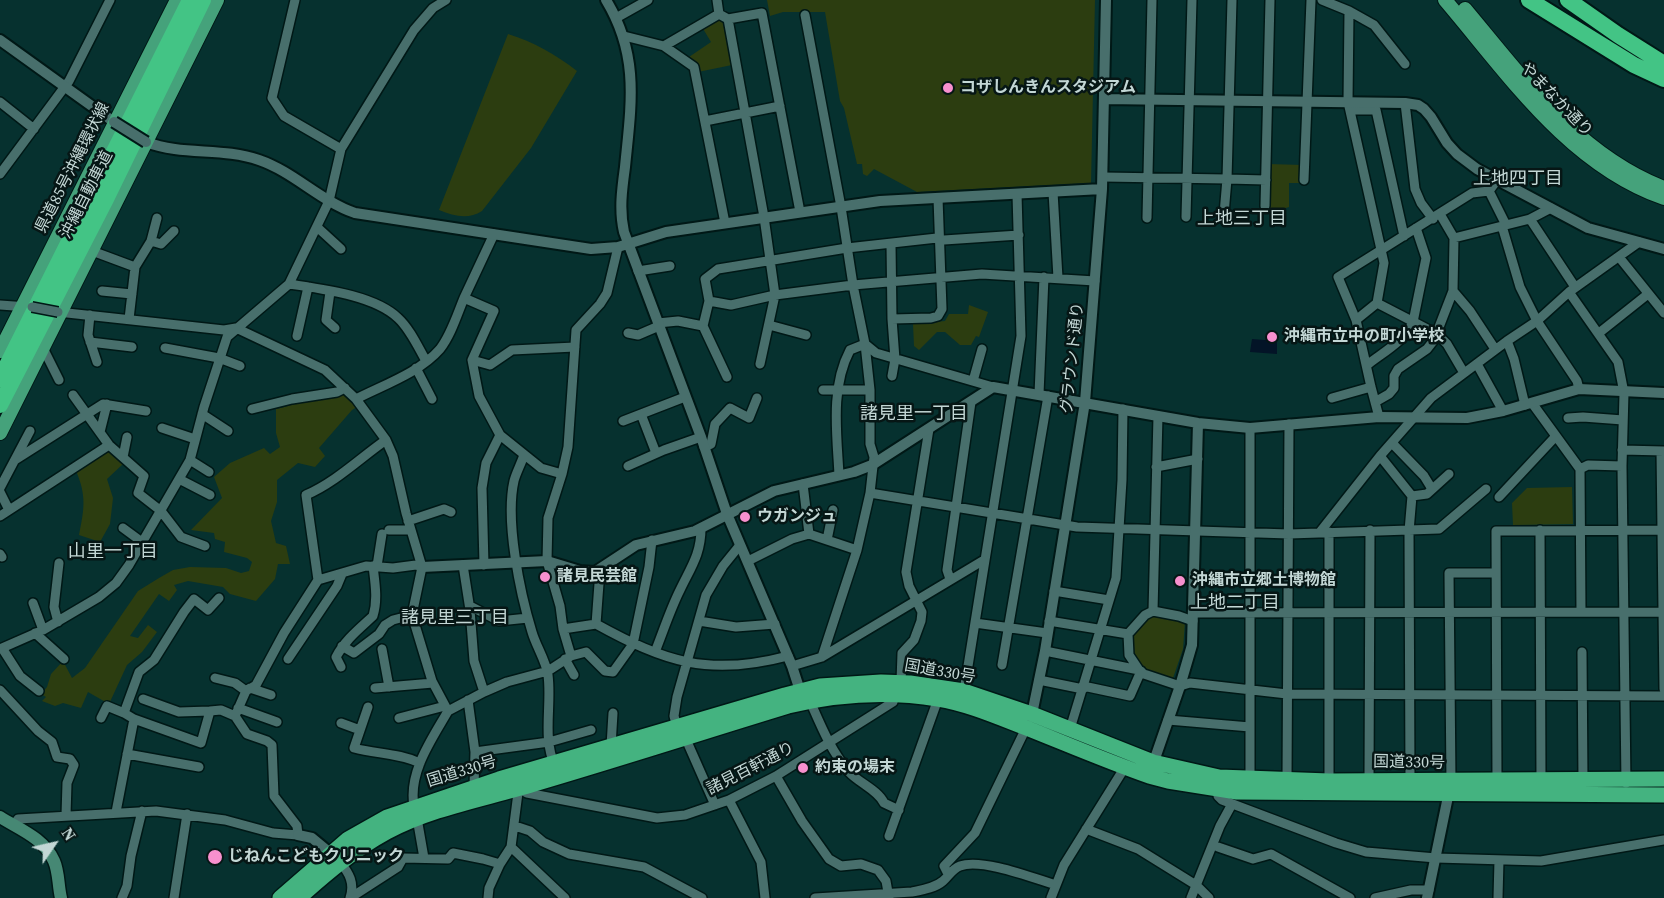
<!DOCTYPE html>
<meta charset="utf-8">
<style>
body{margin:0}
#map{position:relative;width:1664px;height:898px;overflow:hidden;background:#06312f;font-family:"Source Serif 4",serif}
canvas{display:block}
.north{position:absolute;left:24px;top:814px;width:60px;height:60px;-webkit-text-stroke:4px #061615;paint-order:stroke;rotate:56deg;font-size:16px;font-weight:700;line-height:24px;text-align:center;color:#c3d7d5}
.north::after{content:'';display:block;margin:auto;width:21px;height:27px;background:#c3d7d5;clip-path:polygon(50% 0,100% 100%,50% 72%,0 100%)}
</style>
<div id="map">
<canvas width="1664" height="898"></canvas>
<div class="north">N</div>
</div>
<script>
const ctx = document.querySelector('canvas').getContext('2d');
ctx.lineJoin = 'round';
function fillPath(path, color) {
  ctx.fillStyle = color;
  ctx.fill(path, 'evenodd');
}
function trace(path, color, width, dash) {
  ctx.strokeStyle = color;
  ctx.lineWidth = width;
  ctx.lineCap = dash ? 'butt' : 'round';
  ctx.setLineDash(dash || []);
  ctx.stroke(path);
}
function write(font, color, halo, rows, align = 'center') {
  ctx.font = font + ' "Source Serif 4","Noto Sans JP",serif';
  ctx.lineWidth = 5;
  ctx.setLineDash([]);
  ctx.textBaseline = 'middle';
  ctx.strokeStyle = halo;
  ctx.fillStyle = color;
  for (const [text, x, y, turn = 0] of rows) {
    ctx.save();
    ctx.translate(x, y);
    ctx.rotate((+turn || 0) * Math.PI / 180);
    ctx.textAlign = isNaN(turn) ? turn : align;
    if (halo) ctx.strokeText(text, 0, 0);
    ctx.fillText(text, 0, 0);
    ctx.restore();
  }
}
fillPath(new Path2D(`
 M767 0H1095L1091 183 917 192 874 169 867 176 863 174 862 164H857L844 108 840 101 825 12H783L770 16Z
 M717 19 723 23 732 65 698 72 696 63 689 57 711 42 702 27Z
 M508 34C534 42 555 54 577 71L531 148 482 211C468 220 454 216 439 210Z
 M1267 164 1304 165 1303 183H1289V207L1273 212 1265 211Z
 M969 305 988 312 979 337 976 336 971 345H960L945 332H937L919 350 914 346 913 324 945 321 949 314H968Z
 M348 390 360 405 352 410 319 448 325 456 315 467 298 463 277 480V502L271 521 276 543 286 546 290 564H278L275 579 256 601 230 594 223 587 188 581 174 585 177 590 169 601 159 594 130 636 138 638 148 625 157 632 142 652 127 665 109 704 88 692 81 708 63 703 55 706 42 701 46 697 41 694 47 687 51 674 63 661 72 678 85 668 138 591 159 578 173 570 190 567 226 568 241 573 249 571 252 562 247 558 224 552 225 542 215 539 214 533 191 530 222 498 214 477 230 463 264 448 270 454 280 447 276 433V409C286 407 295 403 305 401 321 398 335 401 348 390Z
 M105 448 123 464 107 479 113 498 110 524 100 542 79 535C84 510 87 496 76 471Z
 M1572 487 1573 524 1513 525 1512 503 1527 488Z
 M1164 615 1185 622 1183 649 1173 678C1162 675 1145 672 1138 664 1134 661 1134 657 1133 651 1128 630 1142 616 1164 615Z`), '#2c3d10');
fillPath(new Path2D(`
 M1252 339 1277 341V354L1250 352Z`), '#031427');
const minor = new Path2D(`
 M295 0 272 98 284 116 341 149
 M717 0 719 14
 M1322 0 1349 11 1374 25 1405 64
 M1349 11 1348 102 1384 263 1377 303 1356 320
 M719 14 728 19 762 13 800 212
 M616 18 648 0
 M728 19 764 217 775 295 760 364
 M624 36 664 46 694 67 725 223
 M664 46 719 14
 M0 102 34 129
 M1405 103 1415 189 1421 203 1433 219
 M1350 110H1376L1404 236
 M705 121 780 106
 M0 174 69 81 110 0
 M1103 177 1227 179 1232 0
 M1304 180 1311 0
 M1489 191 1506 225
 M1053 192 1058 278
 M1265 206 1270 0
 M1224 214 1227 179 1266 180
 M1440 214 1454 238 1530 219 1551 208
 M1186 217 1192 0
 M1147 218 1152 0
 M1530 219 1575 287
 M1502 226 1520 287 1537 321 1577 381 1579 389
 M317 227 341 249
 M494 234 464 298 494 311 472 360 479 396 500 435 541 468 562 474
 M151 241 161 244 174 231
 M891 244 892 319 895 359 892 376
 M92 251 135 267
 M1619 257 1664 313
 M638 271 670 266
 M289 284C321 289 374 295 398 318 410 329 418 347 426 361
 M102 291 132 294
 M1453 291 1470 311 1495 349
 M330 292 326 320 335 328
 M1569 292 1618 362 1624 393 1622 466 1626 783
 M709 301 705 279 718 269 847 248 937 238 944 240 1019 235
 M1377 303 1437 334 1447 344 1464 373
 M0 305 28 307
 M58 312 224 330 236 328 325 370 356 399 386 440 393 456 406 513 422 567 412 615 432 681 448 711C432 739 408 772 414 806
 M90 315 88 335 97 362
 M129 319 135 267 151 241 157 218
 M892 319 931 318 938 316 942 309 938 198
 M658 323 678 321 703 326 709 301 731 305 775 295 853 285 841 207 805 15
 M769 325 806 335
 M703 326 727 377
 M628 333 638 335 659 326
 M1599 333 1648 294
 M297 336 308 287
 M1507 341 1514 359 1525 405
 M90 342 132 347
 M865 344 876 353 993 387
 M43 348 59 380
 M165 348 219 358 240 366
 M472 360 490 365 512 350 575 347
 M1477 364 1503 411
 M1367 365C1382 353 1406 340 1413 322L1426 258 1416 228
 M416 368 432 399
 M973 381 982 349
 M823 390H870
 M1039 394 1044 277
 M73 395 109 445 144 476 138 493 161 511 181 537 205 546
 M1332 398 1371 387
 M356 399C383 385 419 373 440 349 451 335 457 315 464 298
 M1375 402 1389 394 1394 388V376L1398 369 1427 349 1434 340 1453 291 1454 238
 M1532 403 1580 469 1581 612
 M252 409 292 399 337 392 345 388
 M202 414 228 431
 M641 414 656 453
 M1379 417 1371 387 1356 320 1338 277 1472 193 1489 191 1497 180
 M1568 418 1583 417 1623 420
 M623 421 685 397
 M162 428 195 439
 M1250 428V779
 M100 432 107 404
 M1392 443 1424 476 1432 489
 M704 447 711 444 715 424 730 408 749 418 757 398
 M1622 450 1664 451
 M1661 451 1664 689
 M524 455C521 464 516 473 514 481 505 521 520 593 532 632 536 646 546 661 548 675 552 705 542 738 555 766
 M1380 456 1412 496 1409 531 1410 781
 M123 457 127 437
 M15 460 103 404 146 411
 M190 460 209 472
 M628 466 664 450 701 437
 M1156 467 1198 459
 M1580 469 1588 465 1622 466
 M839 475C837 434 830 388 850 350L865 344
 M179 479 210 495
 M803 484 809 534
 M0 488 30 431
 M0 492 9 510
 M870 493 1077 527 1289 534 1439 529 1486 489
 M1412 496 1427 494 1449 474
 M1499 497 1556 436
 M0 516 109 445
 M408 521 444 509 451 512
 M123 528 142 542
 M389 530H411
 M1540 530 1541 781
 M1320 532 1380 456 1431 398 1507 341 1537 321 1569 292 1639 242
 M827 540 833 510
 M0 554 2 557
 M748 561 792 539 809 534 857 550
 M463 565 470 610 474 661 484 692
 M484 565 482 488 486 463 500 435
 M377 566 382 534
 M950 579 947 570 971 402
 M318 580 306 495C336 482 360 458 386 440
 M1054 591 1109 600
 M33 603 43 630
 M470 606 499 621 528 618
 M1153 611 1179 616 1193 621
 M1193 613 1664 612
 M699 621 736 627 775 624
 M1049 621 1128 634 1129 655 1139 670
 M58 622 54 607 59 563
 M975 623 1047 633
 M596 624C665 662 709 677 788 656
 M563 629 596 624 600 570
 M35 633 64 659
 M1128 634 1145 615 1153 611 1158 416
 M342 646 354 653 379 634 385 625 393 620 412 615
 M2 648 20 676 39 691
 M0 649 43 630 99 597 116 583 129 565 190 460 204 407 227 337 289 284 329 201 341 149 414 30 433 8 446 0
 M382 649 389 687
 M1045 651 1139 670 1144 674 1180 686 1190 683 1287 694 1664 696
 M655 652C663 632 670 610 680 590 691 567 701 554 701 528
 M1582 652 1583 781
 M571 656 563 629 560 606 547 561 548 518 562 474 568 447 576 330 600 304 607 293 618 247
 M822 657 857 550 870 493 874 457 870 444V390L865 344 853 285 982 274 1095 281
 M288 659 337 586 342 574
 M565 659 574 675
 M1002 665 1048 396
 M792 666 822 657 984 560
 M341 667 336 657C345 640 359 629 373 616 378 600 375 583 373 566
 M215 678 235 683 246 691
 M1039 680 1083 689
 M901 682 902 653 914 640 921 621 922 612 909 586 906 572 929 429
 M1083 686 1130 696 1141 671
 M250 688 271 695
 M375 688 433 683
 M0 690 38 731 52 742 57 757 70 759 74 765 67 783 66 815
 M964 691 1021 336 1017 194
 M468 700 475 752 474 787
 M810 701C821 726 831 751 849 772 859 783 878 790 884 803L899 810
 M368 707 354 748C376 754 399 753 420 763
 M238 708 277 722
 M210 711 221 710 235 716
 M448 711 484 692 507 682 548 671 571 656 586 652 605 671 613 672 633 644 649 567 652 540
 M101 718 107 706 124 713
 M399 718 445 706
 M134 719 201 743 210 711 179 712 143 699
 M1168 720 1250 727
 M341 723 360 730
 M677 727 674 716 677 697 706 595 723 566 740 545
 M1070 729 1116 578 1122 480 1123 409
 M685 737 715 805
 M611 746 613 713
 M475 752 549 742 591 730
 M127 754 199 767
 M776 776 802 821 829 859 841 866 861 864 878 870 886 881 889 898
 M1287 780 1289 424
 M1369 781 1370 530
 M1497 781 1496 531 1664 530
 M1451 782 1449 573H1496
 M1329 785V532
 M1219 786 1218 796 1222 800 1336 843 1366 852 1436 858 1541 861 1664 840
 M520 789 527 793 657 818 685 815 729 800 776 776 893 702 896 692
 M729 800 761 862 765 898
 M116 812 134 719 124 713 139 672 154 660 184 612 194 599 208 610 219 598
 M417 818 424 858
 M14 825 18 819 156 811 225 820 273 833 298 835 297 826 274 796 272 745 267 741 247 734 235 716 246 691 256 685 284 633 318 580 366 566 393 568 416 565 422 567
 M515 826 530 831 543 842 569 854 644 867 702 898
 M1086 829 1138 849 1196 885 1209 898
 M889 836 938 699
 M511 847 565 898
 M1218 847 1253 859 1271 854 1350 898
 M340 862C349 873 355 883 350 898
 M948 874 944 866 975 833 1028 724
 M122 898 127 886 131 856 142 811
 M174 898 187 814
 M350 898 398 867 403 858 448 859 453 853 483 859 500 864
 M488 898 489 888 500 864 511 847 519 785
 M815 898 912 892C922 890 935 888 943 881 949 876 952 869 960 866 982 858 1033 878 1056 885
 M1051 898 1064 865 1125 767
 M1191 898 1220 826 1232 804
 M1375 898 1411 890H1429
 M1498 898 1499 860`);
const tertiary = new Path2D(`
 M606 0C640 56 631 105 625 167 622 189 619 210 624 232L701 437 727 514 792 666 802 697
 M0 40 114 122
 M1104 99 1405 103 1418 105 1424 109 1431 117 1447 143 1457 154 1477 169 1588 228 1664 249
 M146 142C183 156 222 147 259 160 294 172 320 201 355 213L591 249 618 247 666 232 880 201 1102 189
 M422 567 547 561 580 571 595 572 636 545 695 531 774 491 854 472 872 465 993 387 1198 423 1250 428 1379 417 1467 418 1503 411 1579 389 1664 393
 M1032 714 1045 651 1085 402 1102 189 1106 0
 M1152 767 1180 686 1192 645 1198 423
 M298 835 312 838 335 857
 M1427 898 1450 787`);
const secondary = new Path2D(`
 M0 817C19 829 44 838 54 861 59 872 58 886 61 898`);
const primary = new Path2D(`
 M1445 0C1508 74 1569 165 1664 198
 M1465 9C1522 77 1578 155 1664 188
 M0 351 177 0
 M0 433 217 0`);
const trunk = new Path2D(`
 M280 898 348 839 387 817 499 779 785 695 820 686 881 682 910 683 964 691 1032 714 1153 762 1219 777 1329 781 1664 779
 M299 898C327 873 354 850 387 832 432 808 485 799 534 784 619 759 703 732 788 706 838 694 887 691 938 699 969 704 1000 718 1029 729 1069 745 1109 762 1149 776L1168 781 1237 792 1664 795`);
const motorway = new Path2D(`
 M1529 0 1634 65 1664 79
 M1568 0 1618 35 1664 64
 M0 379 190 0
 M0 405 106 199 203 0`);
trace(minor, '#001816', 12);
trace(tertiary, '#001816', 14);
trace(secondary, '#001816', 15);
trace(primary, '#001816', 16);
trace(trunk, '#001816', 18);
trace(motorway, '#001816', 20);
trace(minor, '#486f6c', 9);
trace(tertiary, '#486f6c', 10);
trace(secondary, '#468874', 12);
trace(primary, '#45a27b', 14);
trace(trunk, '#44b380', 15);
trace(motorway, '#43c485', 16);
const minorBridge = new Path2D(`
 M32 307 58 312`);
const tertiaryBridge = new Path2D(`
 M114 122 146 142`);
trace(minorBridge, '#001816', 12, []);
trace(tertiaryBridge, '#001816', 14, []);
trace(minorBridge, '#486f6c', 9);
trace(tertiaryBridge, '#486f6c', 10);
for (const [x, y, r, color] of [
 [948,88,6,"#f790ce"],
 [1272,337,6,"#f790ce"],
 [745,517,6,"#f790ce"],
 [545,577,6,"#f790ce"],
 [1180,581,6,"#f790ce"],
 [803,768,6,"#f790ce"],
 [215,857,8,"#f790ce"]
]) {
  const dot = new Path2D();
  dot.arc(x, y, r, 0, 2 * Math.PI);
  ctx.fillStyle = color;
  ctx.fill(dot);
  trace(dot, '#061615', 2);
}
write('bold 16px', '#c3d7d5', '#061615', [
 ["コザしんきんスタジアム",960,88],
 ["沖縄市立中の町小学校",1284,337],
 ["ウガンジュ",757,517],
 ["諸見民芸館",557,577],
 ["沖縄市立郷土博物館",1192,581],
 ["約束の場末",815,768],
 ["じねんこどもクリニック",228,857]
], 'left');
write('16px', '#c3d7d5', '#061615', [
 ["やまなか通り",1556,100,46],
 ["県道85号沖縄環状線",73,168,-63],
 ["沖縄自動車道",87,195,-63],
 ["グラウンド通り",1073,358,-84],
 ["国道330号",940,672,10],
 ["国道330号",1409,763,1],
 ["諸見百軒通り",751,769,-27],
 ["国道330号",462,772,-17]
]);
write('18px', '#c3d7d5', '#061615', [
 ["上地四丁目",1518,179],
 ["上地三丁目",1242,219],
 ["諸見里一丁目",914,414],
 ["山里一丁目",113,552],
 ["上地二丁目",1235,603],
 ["諸見里三丁目",455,618]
]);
</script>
